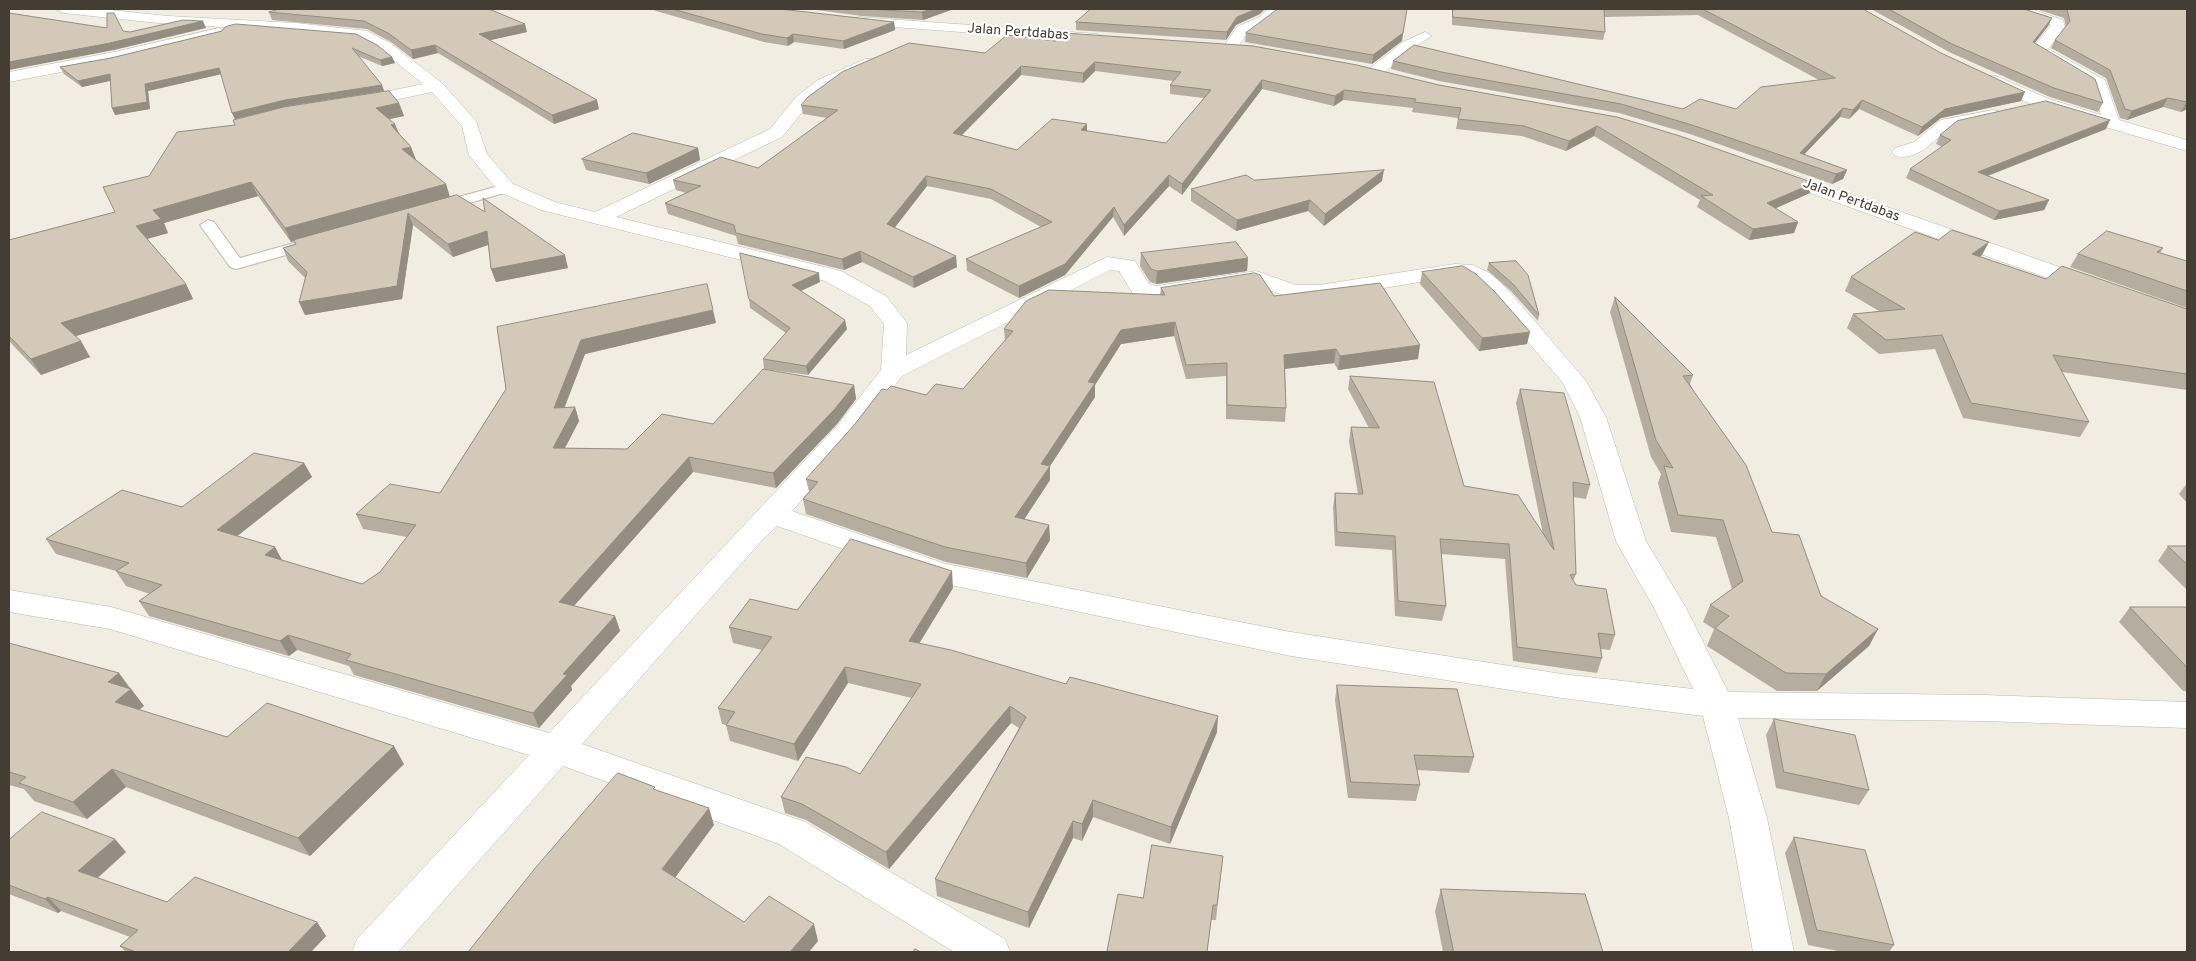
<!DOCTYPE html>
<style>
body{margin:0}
#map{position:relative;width:2196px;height:961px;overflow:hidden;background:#f1ede3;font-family:Overpass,sans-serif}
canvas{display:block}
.frame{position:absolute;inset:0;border:10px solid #433d34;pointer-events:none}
</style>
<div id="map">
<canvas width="2196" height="961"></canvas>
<div class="frame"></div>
</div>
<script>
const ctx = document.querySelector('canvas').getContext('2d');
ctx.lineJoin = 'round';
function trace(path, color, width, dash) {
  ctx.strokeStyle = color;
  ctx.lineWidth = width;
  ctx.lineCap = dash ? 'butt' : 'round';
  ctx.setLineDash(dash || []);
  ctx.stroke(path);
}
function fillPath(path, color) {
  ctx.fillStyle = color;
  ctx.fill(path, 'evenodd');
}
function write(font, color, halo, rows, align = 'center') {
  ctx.font = font + ' Overpass,sans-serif';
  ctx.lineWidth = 4.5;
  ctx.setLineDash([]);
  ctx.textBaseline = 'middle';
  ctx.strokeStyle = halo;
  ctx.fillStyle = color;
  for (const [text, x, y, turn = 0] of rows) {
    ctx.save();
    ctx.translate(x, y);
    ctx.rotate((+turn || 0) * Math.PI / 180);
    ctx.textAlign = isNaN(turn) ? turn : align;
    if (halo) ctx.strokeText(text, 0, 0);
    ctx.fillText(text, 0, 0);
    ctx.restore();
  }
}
const service = new Path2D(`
 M506 184 513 188 511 191 438 212 430 207 433 204Z
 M208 220 214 222 240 258 312 238 320 243 318 246 236 269 230 267 200 225Z`);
const minor = new Path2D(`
 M56 9H101L168 16 296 23 367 31 390 43 442 83 476 121 487 154 513 184 555 202 595 212 770 129 796 97 818 80 865 59H875L878 62 875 65 830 86 808 105 782 137 616 217 841 271 886 296 904 319 907 324 906 355 1107 257 1135 261 1149 284 1156 286 1256 271 1296 285H1319L1455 264 1473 265 1491 274 1510 292 1586 381 1606 417 1646 541 1686 608 1728 692 1984 695 2187 702V728L1984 721 1738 718 1767 818 1794 952H1753L1729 818 1703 716 1562 698 1291 656 941 583 777 526 762 540 582 744 805 822 1005 939 1010 952H954L779 844 563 766 398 952H352L357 939 529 755 110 629 9 612V590L111 607 549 733 838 425 881 370 884 324 870 306 825 281 541 210 499 192 469 155 462 126 432 92 357 108 351 107 349 103 351 99 423 84 380 49 359 38 296 31 168 24 63 13ZM1110 270 1119 271 1133 294 1155 300 1254 284 1293 299H1319L1455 276H1461L1475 284 1494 302 1563 383 1580 417 1616 541 1654 608 1693 689 1562 674 1291 632 946 564 792 511 856 437 902 376Z
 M1267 9H1281L1271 22 1247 33 1237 49H1227L1224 46 1237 27 1261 16Z
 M2011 9H2031L2063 20 2065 28 2048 49 2105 80 2119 120 2187 140V151L2037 107 1984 82 1982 79 1984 76H1996L2049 99 2101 115 2092 86 2031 50 2051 25 2013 12Z
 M858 17 1097 34 1104 38 1097 42 853 24 851 21Z
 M219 28 226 32 224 35 114 62 9 82V72L114 52Z
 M1425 32 1432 36 1413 48 1382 74H1370L1368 71 1370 68 1403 42Z
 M1993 110 1999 111 2001 115 1999 119C1985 122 1966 122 1953 128 1933 137 1921 162 1895 156L1892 152 1895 148 1914 142 1941 120Z
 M1778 169 2097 280 2100 285 2097 290 2089 292 2081 290 1771 179 1769 175 1771 171Z`);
trace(service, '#bfb8a9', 2);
trace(minor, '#bfb8a9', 1);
fillPath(service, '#fff');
fillPath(minor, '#fff');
fillPath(new Path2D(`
 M653 9H780L894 22 895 30 844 49 794 42 788 46 764 42 656 11Z
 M809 9H954L923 20 862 16Z
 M1452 9H1863L2021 101 1941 118 1918 136 1859 109 1849 119 1840 117 1804 154 1847 170 1843 179 1832 184 1690 134 1619 113 1439 81 1391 69 1393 61 1683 109H1736L1819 80 1698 15 1604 17 1605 32 1603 40 1452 25Z
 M1871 9H2024L2052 18 2048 26 2035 43 2103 103 2098 112 2050 97 1949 52Z
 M2036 9H2187V109L2181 112 2163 107 2127 120 2120 118 2106 78 2051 48 2055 40 2066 27 2064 18Z
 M269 12 527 32 490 40 599 109 554 124 438 53 413 59 391 42 367 29 272 20Z
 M1260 14 1236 25 1226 40 1076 30V22Z
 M236 24 392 57 395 63 382 66 358 56 382 85 384 91 288 106 235 119 232 113 221 74 148 91 150 109 115 115 112 108 111 81 82 87 64 74 60 67 111 58 222 31Z
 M1246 33 1402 41 1372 64 1245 42Z
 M985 53 1439 85 1617 117 1810 193 1775 208 1798 222 1794 233 1749 240 1697 207 1700 200 1594 136 1566 151 1522 136 1456 129 1458 118 1412 112 1413 108 1343 100 1334 106 1262 89 1182 195 1169 186 1124 236 1113 217 1065 275 1019 298 967 271 966 259 1041 227 991 199 927 186 895 227 957 267 914 288 862 262 844 270 738 244 736 236 668 214 665 203 686 193 676 190 673 180 758 168 827 118 803 114 801 105ZM1095 71 1173 81 1170 85V94L1204 98 1166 143 1087 131V124L1017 150 962 135 1021 75 1083 83Z
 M399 103 404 116 389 119 398 132 411 147 416 160H415L446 184 450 197 568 268 496 282 491 269 488 245 453 257 413 225 402 299 305 315 299 302 305 278 288 261 283 248 295 244 294 241 291 242 258 196 164 223 168 233 147 239 186 284 193 299 76 336 90 357 41 375 9 341V240L115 212 149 176 235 125Z
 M2106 129 1988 176 2049 200 2044 210 1994 220 1906 178 1910 169 1942 147 1936 144 1940 135Z
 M698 148 700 160 649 184 586 170 582 159Z
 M1254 180 1382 181 1324 226 1308 211 1236 231 1191 201V189Z
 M1938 240 1982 255 1980 257 2046 279 2187 309V390L2062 372 2089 422 2080 437 1963 418 1935 349 1879 354 1847 328 1853 314 1879 311 1845 291 1851 277Z
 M2163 248 2160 253 2187 261V308L2070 267 2078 254Z
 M1141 253 1248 258 1247 271 1156 284 1150 282 1140 266Z
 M1516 261 1539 315 1538 321 1511 291 1487 270 1489 263Z
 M1422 272 1527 344 1479 351 1420 284Z
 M820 282 801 291 847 329 808 375 764 369 763 359 786 333 750 308 749 299Z
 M1161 288 1274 296 1418 359 1338 370 1334 363 1285 369 1286 408 1285 422 1226 419V376L1186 379 1174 336 1121 344 1095 385V397L1050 466V480L1024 519 1049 525 1050 540 1027 578 946 562 806 514 803 499 809 492 806 479 926 395 963 389 1005 341 1004 329 1160 295Z
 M1615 297 1693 375 1690 384 1772 532 1821 596 1878 629 1869 646 1817 691H1777L1707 646 1714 629 1703 622 1710 605 1732 589 1716 537 1671 532 1658 483 1661 474 1651 457 1610 312Z
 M716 323 585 354 564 408 575 407 579 421 565 448 627 449 713 424 854 385 856 399 837 424 776 488 693 472 574 606 615 616 620 631 571 686 572 690 539 728 354 675 349 666 297 650 289 656 149 616 139 601 150 594 126 586 116 571 56 554 46 539 182 507 304 463 312 477 237 536 275 547 282 560 362 584 380 572 407 537 363 529 356 514 440 493 506 389 497 327Z
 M1350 376 1464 486 1543 534 1516 403 1520 389 1590 485 1586 499 1573 497 1576 574 1573 581 1576 585 1615 635 1610 650 1601 649 1602 658 1597 673 1513 661 1505 559 1441 554 1446 606 1442 621 1395 616 1392 550 1335 546 1333 507 1335 493 1358 494 1349 441 1351 427 1369 428 1348 389Z
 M2187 483V503L2179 494Z
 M2168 546H2187V590L2158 561Z
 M953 588 919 643 1217 732 1170 844 1093 817 1082 841 1073 838 1029 928 937 896 935 879 1019 728 1011 723 889 869 806 820 785 813 781 797 860 774 912 698 848 683 798 761 730 741 726 725 722 724 718 708 762 650 733 643 729 627 797 610Z
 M2130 607H2187V691H2183L2119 622Z
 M9 643 119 673 144 706 139 710 227 737 404 764 310 856 126 787 87 819 34 801 24 789 9 785Z
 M1337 685 1474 757 1469 773 1417 770 1420 785 1416 801 1348 798 1335 700Z
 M1774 719 1869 790 1859 805 1776 788 1766 735Z
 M1794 837 1894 945 1889 952H1843L1808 945 1785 853Z
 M9 840 126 852 98 878 167 902 317 922 326 936 311 952H126L120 946 130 937 61 911 58 913 9 894Z
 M1223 856 1216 920H1211L1207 952H1107L1118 894 1143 898Z
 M1441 889 1603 952H1443L1435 911Z`), '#b5ad9f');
fillPath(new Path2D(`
 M932 9H954L923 20 922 12Z
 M1256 9H1265L1260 14 1236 25 1226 40 1227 32 1237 17Z
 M1407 9 1402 41 1372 64 1373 55Z
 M2052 18 2048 26 2029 50 2033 42Z
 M203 21 206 28 114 50 9 70V62Z
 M894 22 895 30 844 49 843 41Z
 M525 24 527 32 482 42 479 34Z
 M793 34 794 42 788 46 787 38Z
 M435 45 438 53 413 59 411 50Z
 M392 57 395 63 382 66 380 60Z
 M1095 62V71L1083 83V73Z
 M1021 66V75L954 143 953 133Z
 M219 68 222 74 148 91 150 109 115 115 112 108 145 84Z
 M110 74 113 80 82 87 78 81Z
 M1262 80V89L1182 195V184Z
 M382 85 384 91 288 106 235 119 232 113 285 100Z
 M1344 90 1343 100 1334 106 1335 96Z
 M2025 92 2021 101 1941 118 1918 136 1922 127 1945 109Z
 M2168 98 2163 107 2127 120 2132 111Z
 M597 100 599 109 554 124 552 115Z
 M1862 100 1859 109 1849 119 1853 110Z
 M2187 102V109L2181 112 2186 103Z
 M399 103 404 116 381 121 376 108Z
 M1843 108 1840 117 1798 161 1800 153Z
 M2110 120 2106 129 1974 181 1978 172Z
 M395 124 400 136 391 125Z
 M1087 124V134L1081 130Z
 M1597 126 1594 136 1566 151 1569 141Z
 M411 147 416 160 407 162 402 149Z
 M698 148 700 160 649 184 646 173Z
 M1384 170 1382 181 1324 226 1325 214Z
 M1847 170 1843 179 1832 184 1836 174Z
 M1169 175V186L1124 236V225Z
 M926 176 927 186 889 235 887 224Z
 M251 182 258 196 164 223 168 233 143 240 136 226 153 210Z
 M1814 183 1810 193 1763 214 1767 203Z
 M446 184 450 198 291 242 285 228Z
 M1310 200 1308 211 1236 231 1237 220Z
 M2049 200 2044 210 1994 220 1999 211Z
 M1114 207 1113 217 1065 275 1019 298V286Z
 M408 213 413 225 402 299 305 315 299 302Z
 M1798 222 1794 233 1749 240 1753 229Z
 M487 231 491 244 453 257 448 244Z
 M1989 242 1982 255 1965 268 1972 254Z
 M860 251 862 262 844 270 842 259Z
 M565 255 568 268 496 282 491 269Z
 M956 256 957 267 914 288 913 277Z
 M1248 258 1247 271 1156 284 1157 271Z
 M819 273 820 282 794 294 792 285Z
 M186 284 193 299 70 338 61 323Z
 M713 310 716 323 585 354 559 422 554 408 581 340Z
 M845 320 847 329 808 375 806 366Z
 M1175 322 1174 336 1121 344 1095 385V397L1050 466V480L1016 532 1015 517 1041 464 1088 382 1121 330Z
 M1530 332 1527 344 1479 351 1482 338Z
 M81 341 90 357 41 375 31 359Z
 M1420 345 1418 359 1338 370 1340 356Z
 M1336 349 1334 363 1283 369 1284 355Z
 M854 385 856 399 837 424 776 488 773 473Z
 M575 407 579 421 557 463 553 448Z
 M689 457 693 472 564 617 559 602Z
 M304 463 312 477 226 545 217 530Z
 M1049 525 1050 540 1027 578 1026 563Z
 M275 547 283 562 265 555Z
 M952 571 953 588 911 657 909 641Z
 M615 616 620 631 571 686 572 690 539 728 533 713 563 674Z
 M1878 629 1869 646 1817 691 1826 674Z
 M288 635 297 650 289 656 280 641Z
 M845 667 848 683 798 761 794 744Z
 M119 673 130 689H131L144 706 127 719 115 702 108 682Z
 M1010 706 1011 723 889 869 886 852Z
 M1218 716 1217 732 1170 844 1171 827Z
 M394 746 404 764 310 856 298 838Z
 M112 769 126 787 87 819 73 802Z
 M1093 800V817L1082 841V824Z
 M709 808 714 825 669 886 662 869Z
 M1073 821V838L1029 928 1028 912Z
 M115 839 126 852 90 884 78 871Z
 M48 897 61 911 58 913 45 899Z
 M317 922 326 936 311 952H288Z
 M814 924 818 941 809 952H790Z`), '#938d82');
const building = new Path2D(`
 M280 9H489L525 24 479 34 597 100 552 115 435 45 411 50 388 33 364 21 269 12Z
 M673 9H780L894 22 843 41 793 34 787 38 762 34Z
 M867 9H932L922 12Z
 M1091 9H1256L1237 17 1227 32 1076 22Z
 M1278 9H1407L1403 33 1373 55 1246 33Z
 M1453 9H1606H1604L1605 32 1453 17Z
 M1703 9H1863L1941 53 2025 92 1945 109 1922 127 1862 100 1853 110 1843 108 1800 153 1847 170 1836 174 1692 125 1621 104 1441 72 1393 61 1414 45 1683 109 1700 99 1736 109 1761 87 1835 78Z
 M1889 9H2024L2052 18 2033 42 2095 79 2103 103 2054 88 1952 44Z
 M2063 9H2187V102L2168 98 2132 111 2125 109 2110 70 2055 40 2070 21 2067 10Z
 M9 13 107 28V13H114L123 31 130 32 183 20 203 21 110 43 9 62Z
 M236 24 356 34 377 45 392 57 380 60 352 48 382 85 285 100 232 113 219 68 145 84 147 102 112 108 110 74 78 81 60 67 111 58 222 31 225 27Z
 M1064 33 1253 46 1357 65 1439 85 1617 117 1680 136 1814 183 1767 203 1798 222 1753 229 1701 196 1713 195 1597 126 1569 141 1524 126 1458 119 1461 108 1414 102 1416 99 1344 90 1335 96 1262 80 1182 184 1169 175 1124 225 1114 207 1065 264 1019 286 966 259 1052 222 991 189 926 176 887 224 956 256 913 277 860 251 842 259 736 233 734 225 665 203 701 186 673 180 721 157 758 168 838 110 801 105 808 97 842 72 909 43 985 53 1007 35 1055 41ZM1095 62 1181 72 1170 85 1211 90 1166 143 1081 130 1087 124 1052 119 1017 150 953 133 1021 66 1083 73Z
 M389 91 399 103 376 108 395 124 391 125 411 147 402 149 446 184 285 228 251 182 153 210 161 219 136 226 186 284 61 323 81 341 31 359 9 336V240L115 212 103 187 149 176 177 132 235 125 233 120 284 107Z
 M2046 101 2110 120 1978 172 2049 200 1999 211 1910 169 1951 140 1940 135 1957 121Z
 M633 133 698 148 646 173 582 159Z
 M1384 170 1325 214 1310 200 1237 220 1191 189 1246 175 1254 180Z
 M457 195 485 212 483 198 565 255 491 269 487 231 448 244 408 213 397 286 299 302 307 272 283 248 296 244 294 240Z
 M1952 230 1989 242 1972 254 2046 279 2062 266 2187 309V374L2053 355 2089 422 1971 403 1942 335 1886 340 1853 314 1905 309 1851 277 1915 232 1938 240Z
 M2107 231 2163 248 2157 252 2187 261V291L2078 254Z
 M1236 242 1248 258 1157 271 1151 269 1141 253Z
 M740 253 819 273 792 285 845 320 806 366 763 359 790 328 749 299Z
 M1516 261 1528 275 1539 315 1513 284 1489 263Z
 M1463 266 1476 274 1495 292 1530 332 1482 338 1422 272Z
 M1255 273 1260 275 1274 296 1380 283 1420 345 1340 356 1336 349 1284 355 1286 408 1227 405V363L1186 365 1175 322 1121 330 1088 382 1095 383 1041 464 1050 466 1015 517 1049 525 1026 563 945 547 803 499 818 482 806 479 855 424 882 389 887 390 891 386 926 395 936 384 963 389 1013 331 1004 329 1026 301 1049 290 1165 295 1161 288Z
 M707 284 713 310 581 340 554 408 575 407 553 448 627 449 662 414 713 424 763 369 854 385 834 410 773 473 689 457 559 602 615 616 563 674 567 675 533 713 346 660 351 654 288 635 280 641 139 601 162 585 116 571 129 563 46 539 122 490 182 507 254 453 304 463 217 530 275 547 265 555 362 584 380 572 416 525 356 514 390 484 440 493 506 389 497 327Z
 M1615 297 1693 375 1683 376 1746 465 1772 532 1799 535 1821 596 1878 629 1826 674 1786 673 1715 628 1729 616 1710 605 1743 581 1723 520 1678 515 1664 466 1673 468 1656 440Z
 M1350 376 1434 382 1464 486 1518 495 1554 550 1520 389 1564 393 1590 485 1573 482 1576 574 1570 575 1576 585 1606 589 1615 635 1598 633 1602 658 1517 647 1509 544 1440 539 1446 606 1398 601 1395 536 1337 532 1335 493 1363 494 1351 427 1379 428Z
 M851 539 952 571 909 641 951 650 1066 684 1070 677 1218 716 1171 827 1093 800 1082 824 1073 821 1028 912 935 879 1026 717 1010 706 886 852 802 804 781 797 806 757 846 767 860 774 921 684 845 667 794 744 726 725 735 712 718 708 772 637 729 627 750 599 797 610Z
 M2168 546H2187V564Z
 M2130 607H2187V667Z
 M9 643 119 673 108 682 131 689 115 702 227 737 267 703 394 746 298 838 112 769 73 802 19 783 26 777 9 772Z
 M1337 685 1457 689 1474 757 1414 755 1420 785 1351 782Z
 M1774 719 1855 735 1869 790 1784 772Z
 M618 773 655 787 653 789 709 808 662 869 744 922 769 896 814 924 790 952H468L537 866Z
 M42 812 115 839 78 871 167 902 195 877 317 922 288 952H136L120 946 138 930 48 897 45 899 9 885V840Z
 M1794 837 1865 850 1894 945 1817 930Z
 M1152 845 1223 856 1217 905H1213L1207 952H1112L1107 951 1118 894 1143 898Z
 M1441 889 1585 894 1603 952H1454Z
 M915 949 921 952H913Z`);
fillPath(building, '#d2c9b9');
trace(building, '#938d82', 1);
write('14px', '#433d34', '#fff', [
 ["Jalan Pertdabas",1018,33,4],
 ["Jalan Pertdabas",1851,201,20]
]);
</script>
